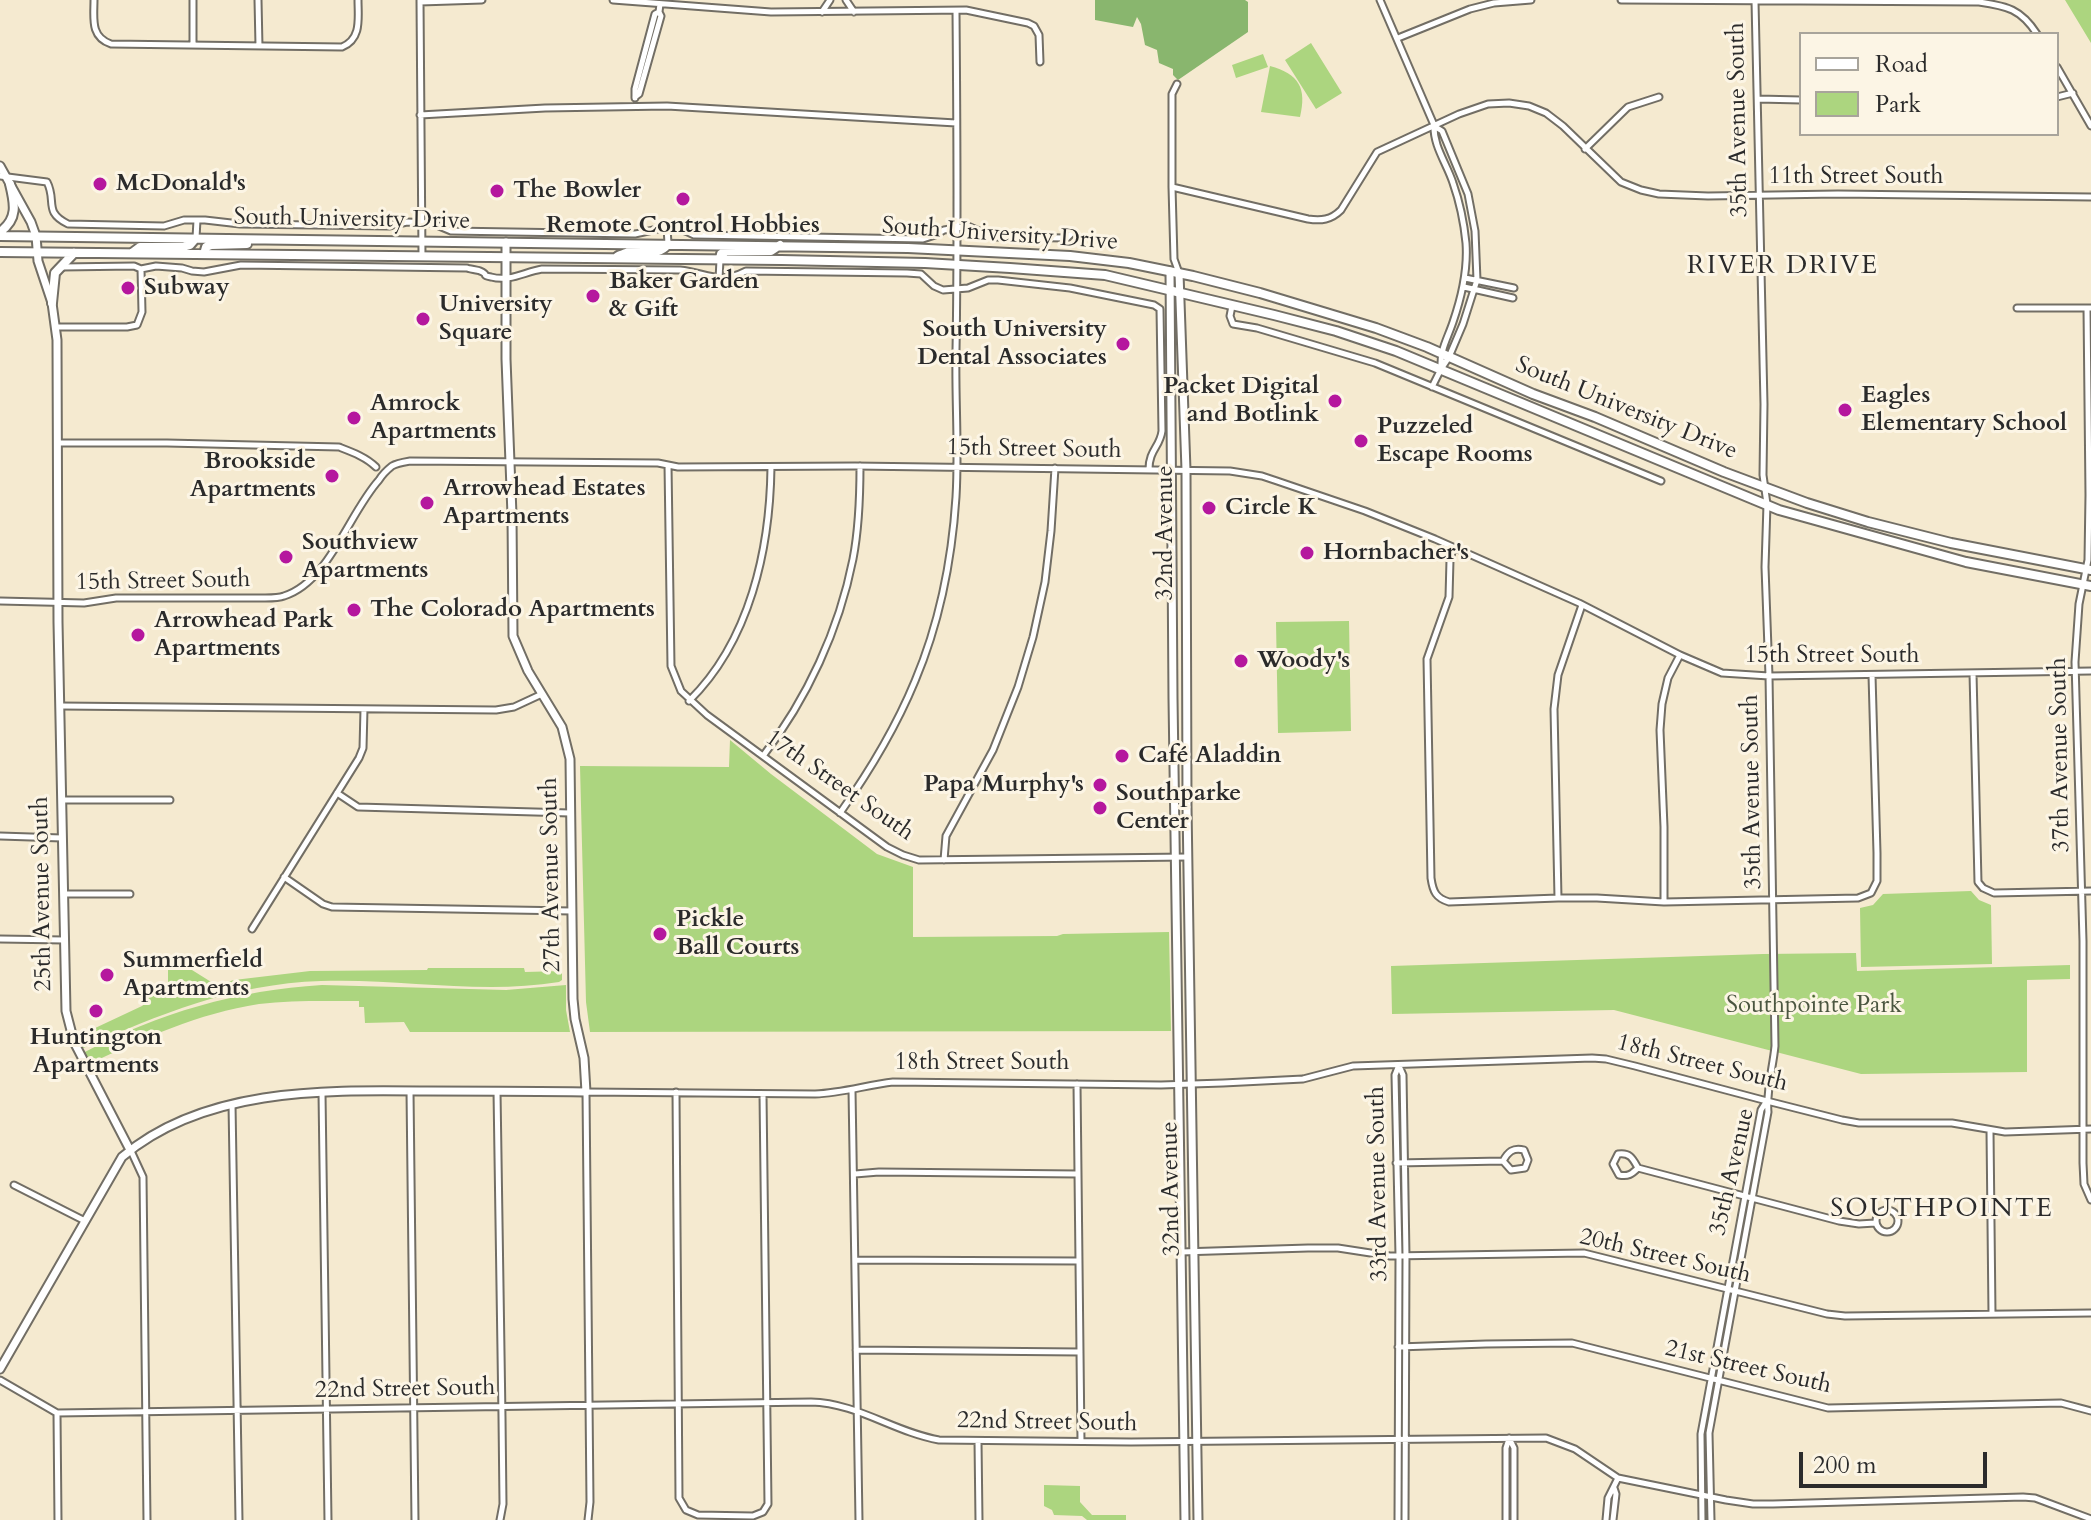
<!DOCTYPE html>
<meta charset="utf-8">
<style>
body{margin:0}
#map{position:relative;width:2091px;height:1520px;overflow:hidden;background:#f5ead0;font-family:Cardo,serif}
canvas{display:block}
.legend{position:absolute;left:1799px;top:32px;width:260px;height:104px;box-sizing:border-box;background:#fcf5e5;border:2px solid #a8a49b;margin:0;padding:10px 14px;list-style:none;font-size:24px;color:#2b2b2b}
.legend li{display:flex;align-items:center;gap:16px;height:40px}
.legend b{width:40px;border:2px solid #a8a49b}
.scale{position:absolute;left:1799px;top:1452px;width:188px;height:36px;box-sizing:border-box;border:4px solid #2b2b2b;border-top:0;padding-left:10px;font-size:24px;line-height:28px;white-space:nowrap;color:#2b2b2b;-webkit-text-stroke:6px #fcf5e5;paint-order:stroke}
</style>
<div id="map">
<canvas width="2091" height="1520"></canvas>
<ul class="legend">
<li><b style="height:10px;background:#fff"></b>Road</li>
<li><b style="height:22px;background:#acd57f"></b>Park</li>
</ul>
<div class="scale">200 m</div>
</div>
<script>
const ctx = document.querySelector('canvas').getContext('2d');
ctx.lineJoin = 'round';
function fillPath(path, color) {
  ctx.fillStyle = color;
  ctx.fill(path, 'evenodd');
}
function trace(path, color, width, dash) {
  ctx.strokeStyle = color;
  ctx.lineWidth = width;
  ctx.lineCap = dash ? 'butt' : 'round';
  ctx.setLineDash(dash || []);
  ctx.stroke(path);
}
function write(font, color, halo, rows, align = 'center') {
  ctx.font = font + ' Cardo,serif';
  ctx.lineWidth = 6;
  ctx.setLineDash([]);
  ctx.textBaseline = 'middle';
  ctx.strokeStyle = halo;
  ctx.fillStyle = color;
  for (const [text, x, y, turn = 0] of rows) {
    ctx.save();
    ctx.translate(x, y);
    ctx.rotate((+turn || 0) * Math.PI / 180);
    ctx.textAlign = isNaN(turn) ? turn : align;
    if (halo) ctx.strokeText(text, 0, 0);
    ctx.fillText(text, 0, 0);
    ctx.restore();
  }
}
fillPath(new Path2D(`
 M2065 0H2091V43Z
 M1311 43 1342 93 1316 109 1285 60Z
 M1263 54 1268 67 1236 78 1232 65Z
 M1270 66C1299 74 1307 88 1300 117L1261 112Z
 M1349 621 1351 731 1278 733 1276 622Z
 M730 740 771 774 877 854 913 867V937L1057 936 1063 934 1169 932 1171 1031 590 1032 586 1002 580 766 729 767Z
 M1971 891 1979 900 1991 905 1992 964 1861 967 1860 908 1873 905 1883 894Z
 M1856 953 1857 971 2070 965V979L2027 980V1072L1861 1074 1614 1010 1392 1014 1391 966 1763 954Z
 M168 955 216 985 234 980 310 971 427 970 428 968H524L525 972 562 971V980L559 982C480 995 400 978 321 981 232 984 160 1014 81 1049L76 1037 142 1006 147 1002 148 997 166 993 168 989Z
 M322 985 506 990 566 985V1010L570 1032H410L404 1022 365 1023 364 1007H359V1001C326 1001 291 1000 259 1004 199 1013 143 1039 89 1064L83 1053C158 1013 238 990 322 985Z
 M1044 1485 1080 1486V1502L1092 1515H1126V1520H1087L1082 1516 1054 1515 1052 1510 1044 1506Z`), '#acd57f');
fillPath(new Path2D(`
 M1095 0H1245L1248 2V32L1178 80 1173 75V69L1159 63 1157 50 1145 45 1141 24 1137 17 1133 27 1095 20Z`), '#89b66e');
const street = new Path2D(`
 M94 0C94 18 90 37 111 44L342 47C362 39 358 18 358 0
 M193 0V45
 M258 0 259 46
 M420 0 422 256
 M613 0 771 12 966 10 1028 23 1034 26 1039 35 1040 62
 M846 0 854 12
 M1380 0 1434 125C1433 146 1447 164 1453 183 1460 203 1464 223 1466 243 1468 271 1462 296 1453 322 1447 340 1440 349 1441 369
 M1621 0 1979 2C2007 6 2021 9 2037 34
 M420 2 482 0
 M822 12 830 0
 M1398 38 1470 9 1494 3 1531 0
 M2057 67 2091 126
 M1177 84 1172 94V187L1174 259 1179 273
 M635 97 639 94 661 16 659 12 660 4
 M2057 97 2073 93
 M635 98V89L655 14 659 12
 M1758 99 1801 100
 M420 115 545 108 667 106 956 123
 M1585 149 1628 107 1659 97
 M0 176 47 182C57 201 43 212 68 224L164 226 184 220H205L240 224 389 226 407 222 432 223 451 231 635 234C662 229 668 222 694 235L923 239 935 235 944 230 968 226 993 237 1067 238 1071 234
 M1172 187 1308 219C1321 221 1331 220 1341 210L1377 152 1459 114 1488 104 1509 103 1529 106 1546 113 1563 126 1621 182 1641 190 1659 194 1708 196 1838 194 2091 197
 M667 227 668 244
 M196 238 197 220
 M62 267 134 266 141 269 156 266 182 268 192 271 204 272 241 265 467 268C468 269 479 270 480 271 490 275 480 275 491 277 510 282 524 272 542 269L680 270C707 273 719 285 746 271L907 273 921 274 934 286 943 290 968 288 988 280H998L1070 288 1154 305 1160 309 1162 431C1160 447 1149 450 1149 469
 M1465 278 1514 288
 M719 279 720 260
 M1464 287 1513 298
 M1232 306 1230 316 1233 324 1257 328 1375 363 1661 481
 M2017 308H2091
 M2087 308 2089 495 2088 560 2079 604 2075 662 2083 941V1163L2084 1184 2091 1200
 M55 327H127L137 325 142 312 141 269
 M1432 387 1441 369 1449 357 1463 324 1477 280 1475 231 1468 194 1442 131 1434 126
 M57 443H167L339 447C352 452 366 457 376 467
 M668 465 671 666 681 691 707 715 887 847 903 855 919 860 1188 857
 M1453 548 1450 560 1449 597 1427 659 1431 878C1433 892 1436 898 1449 902L1558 898H1597L1664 902 1858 898 1871 893 1877 881V853L1872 675
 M0 601 84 603 116 598H265C271 598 279 598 284 596 329 582 349 513 379 480 382 475 387 470 392 466 397 463 404 462 410 461L658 463 678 467 855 466 1230 471 1262 476 1277 481 1365 511 1435 539 1579 603 1680 655 1722 673 1769 676 2091 671
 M1973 673 1978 882 1983 888 1994 893 2091 891
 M689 701C750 641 770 549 771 467
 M60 706 496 710 514 707 542 694
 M763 756C807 699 839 630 853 559 859 528 860 497 860 466
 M337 793 358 807 570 813
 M62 800H170
 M840 813C869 772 896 727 915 681 939 624 952 559 956 497 959 449 955 400 956 351 958 238 957 124 956 11
 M0 836 62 838
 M944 860 946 836 993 750 1018 687 1033 637 1045 582 1051 531 1055 468
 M284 877 323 904 332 907 572 911
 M64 894H130
 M1558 898 1554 709 1558 675 1582 605
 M1664 902V827L1660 730 1662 704 1668 678 1680 655
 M252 929 359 758 363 748 364 709
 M0 939 64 940
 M1399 1066 1403 1075 1406 1256 1405 1520
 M1077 1084 1081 1441
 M852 1090 859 1520
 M410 1091 415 1520
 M497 1091 502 1417 503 1504 500 1520
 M676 1092 679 1498 686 1510 698 1515 753 1516 763 1512 768 1504 763 1094
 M322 1093 328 1520
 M232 1104 239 1520
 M1990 1131 1992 1314
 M131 1151 143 1177 147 1520
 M1396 1163 1503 1161 1511 1170 1525 1168 1528 1160 1524 1150C1513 1147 1508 1152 1503 1161
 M1638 1168C1632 1174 1628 1177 1619 1175L1613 1164 1618 1154C1630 1152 1633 1159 1638 1168L1839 1221 1859 1224 1875 1223
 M855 1174 879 1172 1077 1174
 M14 1185 85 1221
 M1876 1221a11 11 0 1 1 22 0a11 11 0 1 1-22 0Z
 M1181 1252 1308 1248H1338L1390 1256 1584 1253 1827 1314 1845 1316 2091 1313
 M856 1260 1078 1261
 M1398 1347 1486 1344 1572 1343 1828 1408 2061 1403 2091 1411
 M856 1350 1080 1352
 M0 1380 57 1413 811 1402C857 1403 894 1432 939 1440L1131 1442 1546 1438 1575 1449 1618 1478 1726 1500 1753 1504H1773L2023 1497 2035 1498 2091 1519
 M57 1413 58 1520
 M1509 1438 1514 1448V1520
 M978 1441 979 1520
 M588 1520 590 1502 586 1092 815 1094C842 1093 867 1085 893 1082L1161 1085 1223 1083 1303 1079 1353 1066 1592 1058 1606 1059 1635 1066 1767 1101 1842 1120 1859 1123H1952L2005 1132 2091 1129
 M1398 1520 1399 1256 1395 1075 1399 1065
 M1506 1520V1448L1509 1439
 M1606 1520 1608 1498 1618 1478
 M1613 1520 1616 1494 1614 1488
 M1702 1520 1701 1434 1761 1110 1766 1102
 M1711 1520 1709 1433 1768 1112C1766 1091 1773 1067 1775 1046L1769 676 1765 567 1767 504 1763 475 1764 404 1755 1`);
const secondary = new Path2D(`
 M0 166 31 222 36 236 38 261 52 303 57 340 58 622 66 1011 74 1042 130 1150
 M1170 271 1173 698 1185 1520
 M1179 273 1186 470 1187 806 1198 1520
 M0 1369 122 1157C204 1087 326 1090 427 1091 480 1091 533 1091 586 1092L584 1058 575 1019 573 999 570 759 562 727 528 671 513 636 512 515 506 359V242`);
const primary = new Path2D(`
 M0 232C18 219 15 204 10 184
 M0 236 908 248 1070 256 1129 263 1193 276 1260 293 1376 328 1427 347 1533 394 1595 417 1724 472 1807 503 1868 522 1951 543 2091 570
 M0 252 781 260 925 263 1010 268 1105 275 1274 315 1336 331 1396 351 1779 510 1966 562 2091 586
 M132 253 140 247H183L190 245 196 238
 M204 254 206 247 211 245 247 244
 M618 256C621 255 628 252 631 251 646 249 658 257 668 244
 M720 259 721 254 726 251H771L780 245
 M52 303 55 273 74 253`);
trace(street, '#726e65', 9);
trace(secondary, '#726e65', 11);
trace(primary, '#726e65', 12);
trace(street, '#fff', 5);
trace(secondary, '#fff', 7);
trace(primary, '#fff', 8);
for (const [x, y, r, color] of [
 [100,184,8,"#b5179e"],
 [497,191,8,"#b5179e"],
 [683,199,8,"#b5179e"],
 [128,288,8,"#b5179e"],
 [593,296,8,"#b5179e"],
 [423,319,8,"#b5179e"],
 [1123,344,8,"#b5179e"],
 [1335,401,8,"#b5179e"],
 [1845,410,8,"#b5179e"],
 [354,418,8,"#b5179e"],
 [1361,441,8,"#b5179e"],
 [332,476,8,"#b5179e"],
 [427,503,8,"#b5179e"],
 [1209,508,8,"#b5179e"],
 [1307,553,8,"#b5179e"],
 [286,557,8,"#b5179e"],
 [354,610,8,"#b5179e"],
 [138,635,8,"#b5179e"],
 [1241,661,8,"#b5179e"],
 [1122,756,8,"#b5179e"],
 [1100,785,8,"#b5179e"],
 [1100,808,8,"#b5179e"],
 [660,934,8,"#b5179e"],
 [107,975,8,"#b5179e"],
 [96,1011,8,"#b5179e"]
]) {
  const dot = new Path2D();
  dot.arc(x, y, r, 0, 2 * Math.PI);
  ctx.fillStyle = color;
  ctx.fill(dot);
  trace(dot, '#fcf5e5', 3);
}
write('24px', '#2b2b2b', '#fcf5e5', [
 ["35th Avenue South",1739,120,-91],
 ["11th Street South",1856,177],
 ["South University Drive",352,220,1],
 ["South University Drive",1000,235,4],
 ["South University Drive",1626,409,22],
 ["15th Street South",1034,450,1],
 ["32nd Avenue",1166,533,-90],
 ["15th Street South",163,582,-1],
 ["15th Street South",1832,656],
 ["37th Avenue South",2061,755,-91],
 ["17th Street South",839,786,35],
 ["35th Avenue South",1753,792,-91],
 ["27th Avenue South",552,875,-91],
 ["25th Avenue South",43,894,-91],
 ["18th Street South",982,1063],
 ["18th Street South",1702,1064,14],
 ["35th Avenue",1733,1172,-77],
 ["33rd Avenue South",1379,1184,-91],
 ["32nd Avenue",1172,1189,-91],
 ["20th Street South",1665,1257,13],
 ["21st Street South",1748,1368,13],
 ["22nd Street South",405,1390,-1],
 ["22nd Street South",1047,1423,1]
]);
write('bold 24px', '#2b2b2b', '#fcf5e5', [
 ["McDonald's",116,184],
 ["The Bowler",513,191],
 ["Remote Control Hobbies",683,226,"center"],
 ["Baker Garden",609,282],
 ["& Gift",609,310],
 ["Subway",144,288],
 ["University",439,305],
 ["Square",439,333],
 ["South University",1107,330,"right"],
 ["Dental Associates",1107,358,"right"],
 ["Packet Digital",1319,387,"right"],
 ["and Botlink",1319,415,"right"],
 ["Eagles",1861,396],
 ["Elementary School",1861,424],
 ["Amrock",370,404],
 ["Apartments",370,432],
 ["Puzzeled",1377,427],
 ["Escape Rooms",1377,455],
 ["Brookside",316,462,"right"],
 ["Apartments",316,490,"right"],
 ["Arrowhead Estates",443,489],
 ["Apartments",443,517],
 ["Circle K",1225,508],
 ["Southview",302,543],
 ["Apartments",302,571],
 ["Hornbacher's",1323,553],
 ["The Colorado Apartments",370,610],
 ["Arrowhead Park",154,621],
 ["Apartments",154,649],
 ["Woody's",1257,661],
 ["Café Aladdin",1138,756],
 ["Papa Murphy's",1084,785,"right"],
 ["Southparke",1116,794],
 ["Center",1116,822],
 ["Pickle",676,920],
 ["Ball Courts",676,948],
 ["Summerfield",123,961],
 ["Apartments",123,989],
 ["Huntington",96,1038,"center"],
 ["Apartments",96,1066,"center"]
], 'left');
write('24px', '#4b5640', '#fcf5e5', [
 ["Southpointe Park",1814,1006]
]);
ctx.letterSpacing = '2px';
write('26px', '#2b2b2b', '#fcf5e5', [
 ["RIVER DRIVE",1783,267],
 ["SOUTHPOINTE",1942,1210]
]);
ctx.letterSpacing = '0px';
</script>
